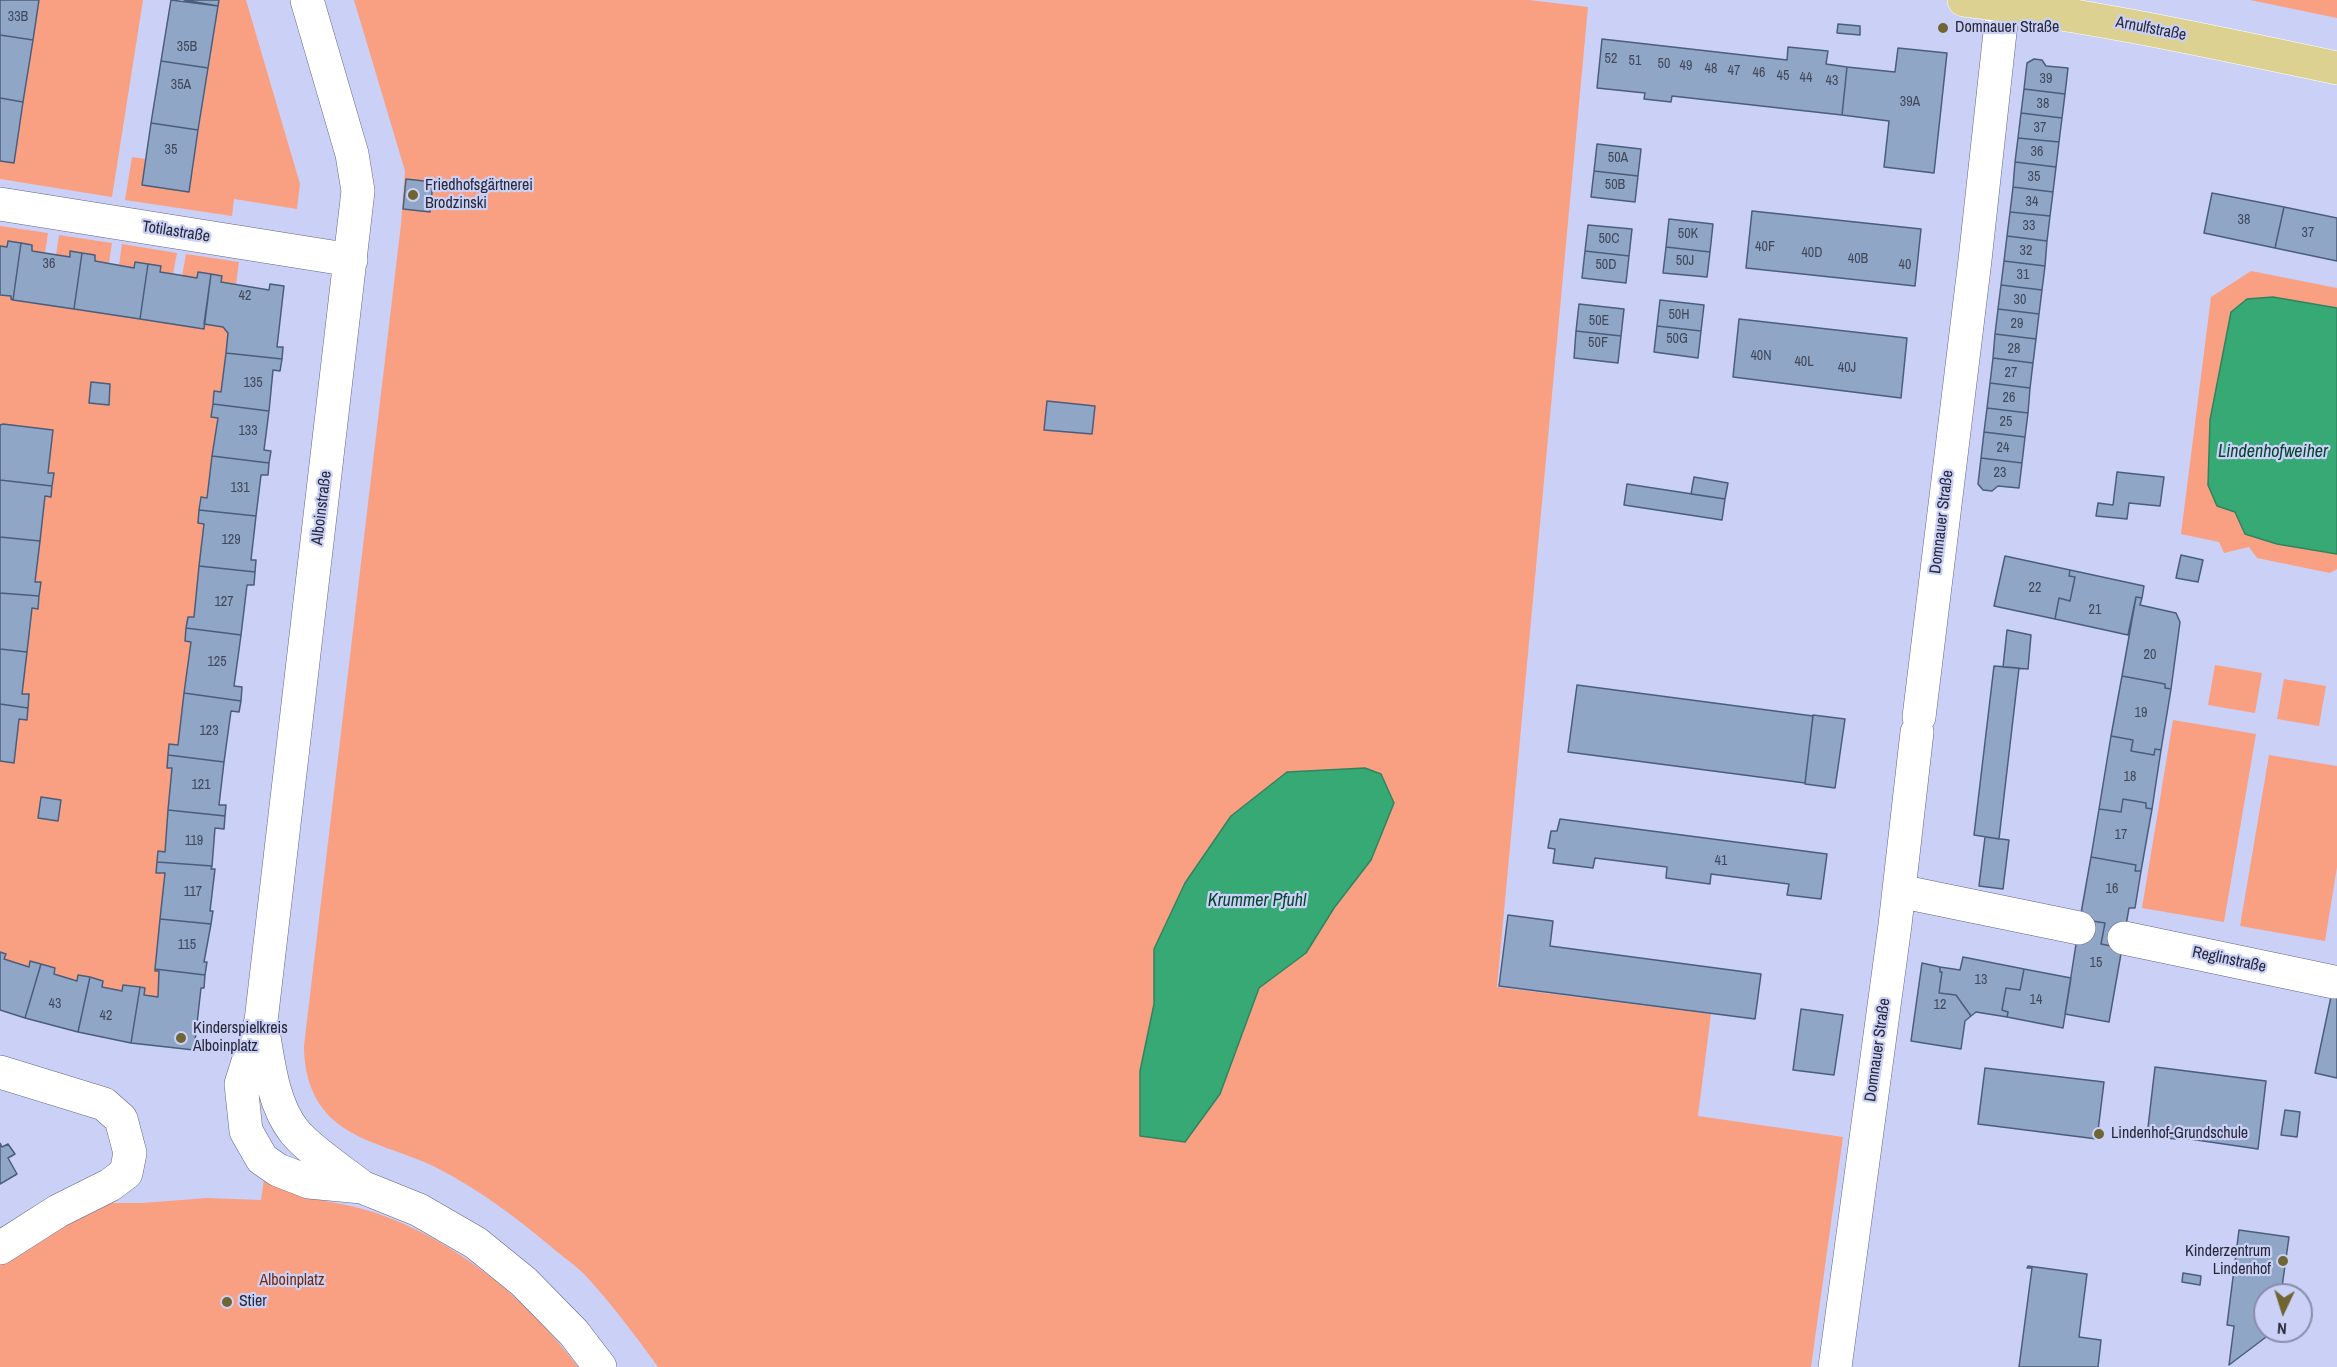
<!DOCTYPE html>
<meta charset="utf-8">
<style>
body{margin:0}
#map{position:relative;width:2337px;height:1367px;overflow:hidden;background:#cbd0f7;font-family:"Archivo Narrow",sans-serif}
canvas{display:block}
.north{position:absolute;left:2253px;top:1283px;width:60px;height:60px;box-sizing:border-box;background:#cbd0f7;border:2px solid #898daa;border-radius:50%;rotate:184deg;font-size:16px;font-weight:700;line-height:24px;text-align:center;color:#272937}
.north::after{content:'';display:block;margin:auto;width:21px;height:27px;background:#6e6532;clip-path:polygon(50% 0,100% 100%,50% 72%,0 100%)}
</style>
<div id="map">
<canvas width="2337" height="1367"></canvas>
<div class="north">N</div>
</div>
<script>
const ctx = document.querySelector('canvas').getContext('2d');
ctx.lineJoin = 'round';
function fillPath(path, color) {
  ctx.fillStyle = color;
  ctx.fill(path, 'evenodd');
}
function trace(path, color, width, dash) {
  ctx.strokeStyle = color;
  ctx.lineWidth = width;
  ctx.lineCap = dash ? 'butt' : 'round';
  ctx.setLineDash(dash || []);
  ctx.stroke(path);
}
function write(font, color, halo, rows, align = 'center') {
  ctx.font = font + ' "Archivo Narrow",sans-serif';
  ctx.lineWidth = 4.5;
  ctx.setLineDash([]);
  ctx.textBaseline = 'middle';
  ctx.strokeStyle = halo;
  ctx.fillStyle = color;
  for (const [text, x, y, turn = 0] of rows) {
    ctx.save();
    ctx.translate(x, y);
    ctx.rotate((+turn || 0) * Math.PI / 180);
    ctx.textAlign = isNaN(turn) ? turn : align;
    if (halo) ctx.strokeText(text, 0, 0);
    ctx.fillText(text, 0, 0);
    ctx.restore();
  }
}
fillPath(new Path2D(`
 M39 0H143L112 197 0 179V161L14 163Z
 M219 0H246L300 184 297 209 234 199 232 216 125 200 132 157 146 159 142 185 189 192Z
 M354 0H1529L1588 7 1497 987 1711 1014 1698 1116 1843 1137 1811 1367H658C635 1335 611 1303 584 1274 574 1264 560 1255 549 1245 513 1215 478 1189 437 1168 406 1152 363 1144 337 1123 313 1104 304 1075 304 1046L401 224 405 171ZM1365 768 1334 908 1306 953 1259 988 1220 1094 1185 1142 1141 1136 1140 1071 1154 1004V949L1185 883 1231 816 1287 772Z
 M2250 0H2337V18Z
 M0 226 48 233 45 253 32 251V245L8 241 7 247 0 246Z
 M59 235 112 243 109 263 95 261V255L70 251V257L56 255Z
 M122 244 177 253 173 274 160 272V266L135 262 134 268 119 265Z
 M186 254 239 262 236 284 221 282V276L198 272 197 278 182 276Z
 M2251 271 2337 288V569L2330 573 2257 558 2249 547 2224 553 2219 542 2181 534 2211 297Z
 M0 295 11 296V299L203 329 204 324 223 327 228 333 221 392H214L211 416 218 418 207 498H200L198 523 204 524 194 617H188L185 640 191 642 178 745 169 744 167 767 172 768 165 852H158L156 873H165L155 971H159L158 997 144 995 145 988 123 985 122 991 102 987 103 981 79 975 77 981 54 974 55 968 31 961 29 967 4 959 5 954 0 952V761L14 762 19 719 27 720 29 695 22 694 32 608H38L41 583 35 582 45 496 51 497 54 473H48L53 430 0 425Z
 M2215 665 2262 673 2255 713 2208 705Z
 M2284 679 2326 686 2319 726 2277 719Z
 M2173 720 2256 734 2224 922 2142 908Z
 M2269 755 2337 766V867L2325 941 2240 926Z
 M264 1179C272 1183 280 1188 289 1191 314 1201 346 1203 373 1212 456 1240 526 1298 578 1367H0V1260L104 1203H142L207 1198 261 1200Z`), '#f9a082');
const water = new Path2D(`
 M2273 297 2337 308V554L2277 544 2248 535 2245 534 2235 512 2217 506 2208 485 2210 420 2231 312 2247 299Z
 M1365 768 1381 774 1394 803 1371 860 1334 908 1306 953 1259 988 1220 1094 1185 1142 1140 1136V1071L1154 1004V949L1185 883 1231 816 1287 772Z`);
fillPath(water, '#36a974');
trace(water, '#328362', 1.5);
const building = new Path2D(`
 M0 0H39L33 40 0 35Z
 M171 0 218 6 208 68 161 61Z
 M184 0H219L218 6Z
 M1838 24 1860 26V35L1837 33Z
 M0 35 33 40 23 102 0 98Z
 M1602 39 1787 60 1788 47 1828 51 1826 64 1847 67 1842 115 1672 96 1671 102 1644 99 1645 93 1597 88Z
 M1898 48 1947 53 1934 173 1884 167 1889 121 1842 115 1847 67 1895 72Z
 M2034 59 2042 60 2046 66 2068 68 2065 94 2024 89 2027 63Z
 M161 61 208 68 198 130 151 123Z
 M2024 89 2065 94 2062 118 2021 113Z
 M0 98 23 102 14 163 0 161Z
 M2021 113 2062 118 2059 142 2018 138Z
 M151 123 198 130 189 192 142 185Z
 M2018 138 2059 142 2056 167 2015 162Z
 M1597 144 1641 149 1638 176 1594 171Z
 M2015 162 2056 167 2053 192 2013 187Z
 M1594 171 1638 176 1635 202 1591 197Z
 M406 179 433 182 430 212 403 209Z
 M2013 187 2053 192 2050 216 2010 212Z
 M2212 193 2284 207 2275 248 2204 233Z
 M2284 207 2337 218V261L2275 248Z
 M1752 211 1921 229 1915 286 1746 268Z
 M2010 212 2050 216 2047 241 2007 236Z
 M1669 219 1713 224 1710 252 1666 247Z
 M1588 225 1632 229 1629 256 1585 251Z
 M2007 236 2047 241 2045 266 2004 261Z
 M8 241 21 243 13 300 11 299V296L0 295V246L7 247Z
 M21 243 32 245V251L70 257V251L82 253 74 309 13 300Z
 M1666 247 1710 252 1707 277 1663 273Z
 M1585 251 1629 256 1626 283 1582 278Z
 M82 253 95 255V261L134 268 135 262 148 264 140 319 74 309Z
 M2004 261 2045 266 2042 290 2001 285Z
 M148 264 161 266 160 272 173 274 197 278 198 272 211 274 204 329 140 319Z
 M211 274 222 276 221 282 269 290 270 284 284 286 277 347H283L282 359 226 353 228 333 223 327 204 324Z
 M2001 285 2042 290 2039 314 1998 309Z
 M1660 300 1704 305 1701 331 1657 326Z
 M1579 304 1624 309 1621 336 1576 331Z
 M1998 309 2039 314 2036 339 1995 334Z
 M1739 319 1907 338 1901 398 1733 377Z
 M1657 326 1701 331 1698 358 1654 352Z
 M1576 331 1621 336 1618 363 1574 358Z
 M1995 334 2036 339 2033 363 1993 358Z
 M226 353 282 359 280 371 273 370 269 411 213 404 214 391 221 392Z
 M1993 358 2033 363 2030 388 1990 383Z
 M91 382 110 384 109 405 89 403Z
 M1990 383 2030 388 2028 413 1987 408Z
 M1047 401 1095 406 1092 434 1044 430Z
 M213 404 269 411 264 450 271 451 269 463 212 456 218 418 211 417Z
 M1987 408 2028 413 2025 437 1984 432Z
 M3 424 53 430 48 473H54L52 486 0 480V425Z
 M1984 432 2025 437 2022 463 1981 458Z
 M212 456 269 463 268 475H261L256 516 199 510 201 497 207 498Z
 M1981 458 2022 463 2019 488 1998 486 1992 491 1983 490 1978 484Z
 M2117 472 2164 477 2160 506 2129 503 2127 519 2096 516 2098 503 2113 505Z
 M1694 477 1728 483 1725 499 1691 494Z
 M0 480 52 486 51 497 45 496 40 541 0 537Z
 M1627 484 1725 499 1722 520 1624 505Z
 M199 510 256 516 251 560H256L255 572 199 566 204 524 198 523Z
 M0 537 40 541 35 582H41L39 596 0 593Z
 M2181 555 2203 560 2198 582 2176 578Z
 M2005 556 2070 570 2069 576 2075 577 2070 601 2059 598 2055 619 1994 606Z
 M199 566 255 572 254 585H247L241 635 186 628 188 617H194Z
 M2070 570 2144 586 2142 598 2136 597 2128 635 2055 619 2059 598 2070 601 2075 577 2069 576Z
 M0 593 39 596 38 609 32 608 27 652 0 649Z
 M2136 597 2142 598 2140 605 2176 613 2180 622 2171 689 2165 688V684L2122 676Z
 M186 628 241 635 234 686 242 687 241 701 184 693 191 642 185 641Z
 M2007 630 2031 635 2028 669 2003 667Z
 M0 649 27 652 22 694H29L28 708 0 704Z
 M1994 666 2019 668 1999 839 1974 835Z
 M2122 676 2165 684V688L2171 689 2161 750 2155 749 2154 755 2131 751 2133 740 2111 736Z
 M1577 685 1813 716 1805 783 1568 752Z
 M184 693 241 701 239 712 231 711 224 762 168 755 169 744 178 745Z
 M0 704 28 708 27 720 19 719 14 763 0 761Z
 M1813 715 1845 719 1835 788 1805 784Z
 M2111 736 2133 740 2131 751 2154 755 2155 749 2161 750 2152 809 2146 808V803L2123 799 2121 812 2099 809Z
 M168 755 224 762 219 805H226L225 816 168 810 172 768H167Z
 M41 797 61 800 58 821 38 818Z
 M2123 799 2146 803V808L2152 809 2141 871H2135L2136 865 2091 857 2099 809 2121 812Z
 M168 810 225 816 224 829 215 828 212 866 157 862 158 851 165 852Z
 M1560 819 1827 854 1821 899 1787 895 1789 884 1711 874 1710 884 1666 878 1667 867 1595 858 1593 868 1553 863 1555 849 1548 848 1551 831H1557Z
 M1985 837 2009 840 2003 889 1979 886Z
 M2091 857 2136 865 2135 871H2141L2135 908H2129L2122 948 2101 944 2105 923 2080 919Z
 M157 862 212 866 211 869H215L210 911H213L211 924 160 919 165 873H156Z
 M1508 915 1553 921 1550 946 1761 974 1755 1019 1499 986Z
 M160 919 211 924 204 962H207L205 975 155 969Z
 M2080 919 2105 923 2101 944 2122 948 2109 1022 2065 1014Z
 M0 952 6 954 4 959 29 967 30 961 41 964 25 1018 0 1010Z
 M1963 957 2024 969 2020 990 2006 988 2002 1010 2008 1012 2007 1017 1976 1012 1971 1016 1956 995 1939 993 1942 972H1940V967L1960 970Z
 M1922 963 1940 967V972H1942L1939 993 1956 995 1971 1016 1965 1021 1961 1049 1911 1041Z
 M41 964 55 968 54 974 77 981 78 975 90 977 78 1032 25 1018Z
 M155 969 205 975 204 988H201L194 1050 131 1043 140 987 145 988 144 995 158 997 159 971H155Z
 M2024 969 2071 978 2063 1028 2007 1017 2008 1012 2002 1010 2006 988 2020 990Z
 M90 977 103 981 102 987 122 991 123 985 140 987 131 1043 78 1032Z
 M2332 992 2337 993V1078L2315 1073Z
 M1801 1009 1843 1015 1834 1075 1793 1070Z
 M2155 1067 2266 1081 2258 1149 2176 1137V1139L2147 1136Z
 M1985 1068 2104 1082 2097 1139 1978 1124Z
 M2285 1110 2300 1112 2297 1137 2281 1135Z
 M0 1143 2 1147 8 1144 15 1154 8 1158 17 1174 0 1184Z
 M2239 1230 2289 1237 2282 1287 2294 1288 2293 1295H2265V1331H2274L2229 1365 2234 1326 2227 1325Z
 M2028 1266 2087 1274 2079 1337 2101 1340 2098 1367H2019L2032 1268H2027Z
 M2183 1273 2201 1276 2200 1285 2182 1282Z`);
fillPath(building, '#90a6c7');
trace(building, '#4a5d7b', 1.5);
const minor = new Path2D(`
 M307 0 352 154 358 191 261 1021 241 1084 246 1131 262 1159 278 1170 309 1182 362 1187 419 1210 476 1243 524 1282 574 1333 600 1367
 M0 204 351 260
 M1919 717 1975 260 2003 5
 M1899 891 2079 928
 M2124 938 2334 982
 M262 1025C268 1059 272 1103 294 1131 307 1148 343 1172 362 1187
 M0 1072 104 1104 121 1119 130 1153 126 1173 110 1185 58 1211 0 1248
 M1835 1367 1895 925 1917 732`);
const major = new Path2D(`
 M1964 0C2090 15 2213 42 2337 68`);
trace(minor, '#606486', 34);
trace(major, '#fff', 34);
trace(minor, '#fff', 33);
trace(major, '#ddd191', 33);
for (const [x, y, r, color] of [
 [1943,28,6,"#6e6532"],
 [413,195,6,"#6e6532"],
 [181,1038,6,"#6e6532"],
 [2099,1134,6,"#6e6532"],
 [2283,1261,6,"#6e6532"],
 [227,1302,6,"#6e6532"]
]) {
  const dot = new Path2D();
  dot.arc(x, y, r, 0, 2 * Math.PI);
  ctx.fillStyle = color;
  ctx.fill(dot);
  trace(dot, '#cbd0f7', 2);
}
write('14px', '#41485b', null, [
 ["33B",18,17],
 ["35B",187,47],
 ["52",1611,59],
 ["51",1635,61],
 ["50",1664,64],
 ["49",1686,66],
 ["48",1711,69],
 ["47",1734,71],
 ["46",1759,73],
 ["45",1783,76],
 ["44",1806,78],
 ["39",2046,79],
 ["43",1832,81],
 ["35A",181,85],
 ["39A",1910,102],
 ["38",2043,104],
 ["37",2040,128],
 ["35",171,150],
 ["36",2037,152],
 ["50A",1618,158],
 ["35",2034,177],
 ["50B",1615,185],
 ["34",2032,202],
 ["38",2244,220],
 ["33",2029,226],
 ["37",2308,233],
 ["50K",1688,234],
 ["50C",1609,239],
 ["40F",1765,247],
 ["32",2026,251],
 ["40D",1812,253],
 ["40B",1858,259],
 ["50J",1685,261],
 ["36",49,264],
 ["50D",1606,265],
 ["40",1905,265],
 ["31",2023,275],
 ["42",245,296],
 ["30",2020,300],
 ["50H",1679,315],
 ["50E",1599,321],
 ["29",2017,324],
 ["50G",1677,339],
 ["50F",1598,343],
 ["28",2014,349],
 ["40N",1761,356],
 ["40L",1804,362],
 ["40J",1847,368],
 ["27",2011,373],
 ["135",253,383],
 ["26",2009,398],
 ["25",2006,422],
 ["133",248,431],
 ["24",2003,448],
 ["23",2000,473],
 ["131",240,488],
 ["129",231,540],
 ["22",2035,588],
 ["127",224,602],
 ["21",2095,610],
 ["20",2150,655],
 ["125",217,662],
 ["19",2141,713],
 ["123",209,731],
 ["18",2130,777],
 ["121",201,785],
 ["17",2121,835],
 ["119",194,841],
 ["41",1721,861],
 ["16",2112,889],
 ["117",193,892],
 ["115",187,945],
 ["15",2096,963],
 ["13",1981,980],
 ["14",2036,1000],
 ["43",55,1004],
 ["12",1940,1005],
 ["42",106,1016]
]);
write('16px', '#272937', '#cbd0f7', [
 ["Domnauer Straße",1955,28],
 ["Friedhofsgärtnerei",425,186],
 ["Brodzinski",425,204],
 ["Kinderspielkreis",193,1029],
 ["Alboinplatz",193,1047],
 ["Lindenhof-Grundschule",2111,1134],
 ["Kinderzentrum",2271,1252,"right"],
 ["Lindenhof",2271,1270,"right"],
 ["Stier",239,1302]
], 'left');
write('16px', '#272937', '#cbd0f7', [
 ["Arnulfstraße",2151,29,11],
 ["Totilastraße",176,232,9],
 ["Alboinstraße",322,508,-83],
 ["Domnauer Straße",1942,522,-83],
 ["Reglinstraße",2229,960,12],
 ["Domnauer Straße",1878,1050,-82]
]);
write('16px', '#76290a', '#cbd0f7', [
 ["Alboinplatz",292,1281]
]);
write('italic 18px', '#04462b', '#cbd0f7', [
 ["Lindenhofweiher",2273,452],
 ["Krummer Pfuhl",1257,901]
]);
</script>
